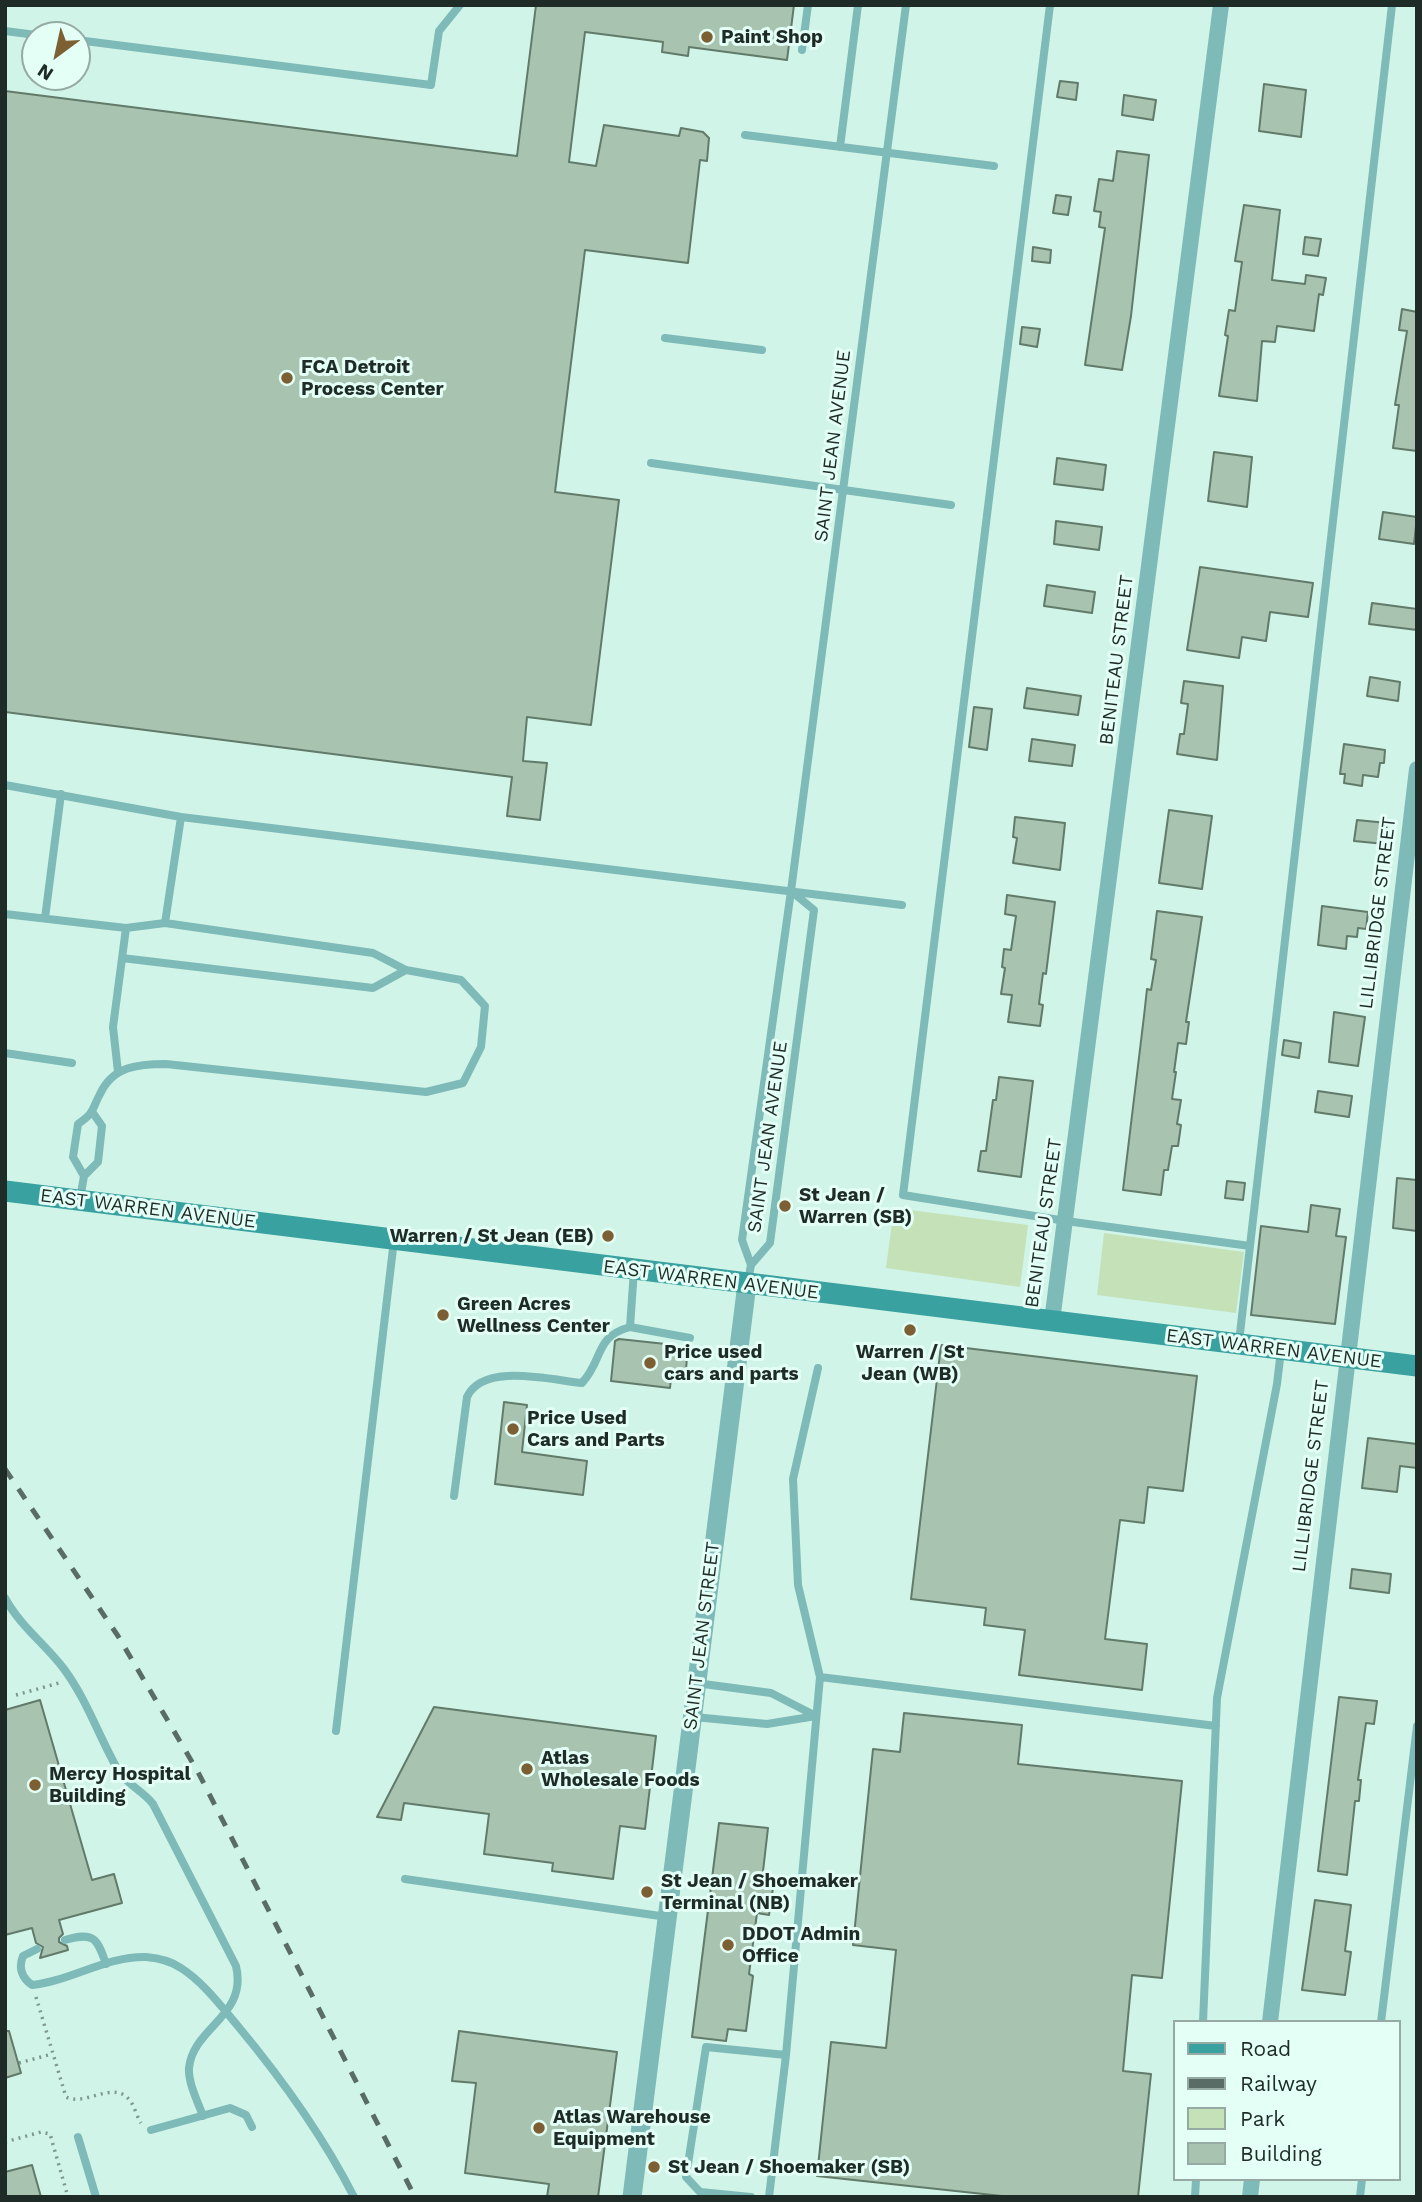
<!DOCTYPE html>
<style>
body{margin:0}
#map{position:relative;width:1422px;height:2202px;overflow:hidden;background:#d1f4e8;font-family:"Work Sans",sans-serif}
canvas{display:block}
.frame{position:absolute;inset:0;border:7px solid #1e2b27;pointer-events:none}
.legend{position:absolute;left:1173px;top:2020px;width:228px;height:161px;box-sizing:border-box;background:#e3fff6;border:2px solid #94aaa3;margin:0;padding:9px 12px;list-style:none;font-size:21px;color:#1e2b27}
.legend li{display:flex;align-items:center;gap:14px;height:35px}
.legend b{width:35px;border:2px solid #94aaa3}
.north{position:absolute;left:21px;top:21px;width:70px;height:70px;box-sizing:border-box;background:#e3fff6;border:2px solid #94aaa3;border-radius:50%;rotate:213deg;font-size:19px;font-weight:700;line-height:28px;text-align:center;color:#1e2b27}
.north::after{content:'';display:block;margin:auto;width:24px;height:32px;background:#7c6033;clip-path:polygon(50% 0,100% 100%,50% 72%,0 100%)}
</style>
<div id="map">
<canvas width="1422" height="2202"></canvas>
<div class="frame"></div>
<ul class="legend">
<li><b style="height:9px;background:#39a19f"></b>Road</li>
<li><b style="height:9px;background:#596d66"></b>Railway</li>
<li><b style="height:19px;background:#c4e1b7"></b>Park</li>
<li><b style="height:19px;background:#a8c3b0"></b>Building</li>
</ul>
<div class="north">N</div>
</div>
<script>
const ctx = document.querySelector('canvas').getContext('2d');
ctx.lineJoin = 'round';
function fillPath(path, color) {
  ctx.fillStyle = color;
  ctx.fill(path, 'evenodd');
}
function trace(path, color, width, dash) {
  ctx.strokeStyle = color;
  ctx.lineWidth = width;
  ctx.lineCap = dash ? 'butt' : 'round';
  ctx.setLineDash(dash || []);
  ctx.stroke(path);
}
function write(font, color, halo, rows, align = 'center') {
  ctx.font = font + ' "Work Sans",sans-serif';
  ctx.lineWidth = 6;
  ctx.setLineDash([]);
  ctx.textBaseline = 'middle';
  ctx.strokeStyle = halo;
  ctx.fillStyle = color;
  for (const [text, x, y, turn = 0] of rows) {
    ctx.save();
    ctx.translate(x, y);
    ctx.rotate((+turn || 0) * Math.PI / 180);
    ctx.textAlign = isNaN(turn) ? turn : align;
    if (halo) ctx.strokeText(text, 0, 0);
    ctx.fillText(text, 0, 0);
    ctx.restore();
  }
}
fillPath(new Path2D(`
 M894 1208 1028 1225 1020 1287 886 1268Z
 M1104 1233 1244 1252 1236 1313 1097 1295Z`), '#c4e1b7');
const building = new Path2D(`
 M536 5H794L787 60 689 47 688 56 662 52 663 42 585 32 569 162 596 166 604 125 679 136 681 128 703 132 709 138 707 161 700 160 688 263 585 250 555 492 619 500 591 725 527 717 523 761 547 763 540 820 507 816 512 777 5 712V91L517 156Z
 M1060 81 1078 83 1076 100 1057 97Z
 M1264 84 1306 90 1301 137 1259 131Z
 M1124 95 1156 100 1153 120 1122 115Z
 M1117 151 1149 155 1131 316 1122 370 1085 365 1105 228 1099 227 1101 212 1094 211 1099 179 1113 181Z
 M1056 195 1071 197 1068 215 1053 213Z
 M1244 205 1280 210 1272 280 1305 284 1306 275 1326 278 1323 295 1319 294 1314 331 1277 326 1275 342 1262 341 1257 401 1219 396 1228 336 1225 335 1229 310 1235 311 1242 262 1235 261Z
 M1305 237 1321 239 1318 256 1303 254Z
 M1033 247 1051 250 1050 263 1032 261Z
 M1402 309 1417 312V451L1393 448 1399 405H1395L1407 331 1399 330Z
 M1022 327 1040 329 1037 347 1020 344Z
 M1214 452 1252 457 1247 507 1208 501Z
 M1057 458 1106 465 1103 490 1054 484Z
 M1383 512 1417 517 1414 544 1379 539Z
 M1056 521 1102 527 1099 550 1054 544Z
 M1200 567 1313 583 1308 617 1270 612 1266 641 1242 637 1239 658 1187 650Z
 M1047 585 1095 592 1092 613 1044 606Z
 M1372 603 1417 609V630L1369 624Z
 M1370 677 1400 682 1398 701 1367 696Z
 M1184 681 1223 686 1217 760 1177 754 1180 734H1184L1188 704 1181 703Z
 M1027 688 1081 696 1078 715 1024 708Z
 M974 707 992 709 987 750 969 747Z
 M1032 739 1075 745 1072 766 1029 761Z
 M1344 744 1385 750 1384 763H1380L1378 777 1363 775 1362 786 1344 783 1345 774H1340Z
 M1169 810 1212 816 1202 889 1159 883Z
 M1015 817 1065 823 1060 870 1013 863 1017 838 1013 837Z
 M1357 820 1387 823 1385 844 1354 841Z
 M1007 895 1055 902 1046 974 1043 973 1039 1004 1043 1005 1040 1026 1008 1022 1012 995 1001 994 1005 968 1002 967 1004 949 1011 950 1016 916 1005 914Z
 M1322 906 1368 912 1366 929 1358 928 1357 937 1347 936 1346 949 1318 945Z
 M1157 911 1202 917 1186 1022H1189L1186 1044 1178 1043 1174 1072H1176L1172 1099 1181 1100 1177 1124 1181 1125 1178 1146H1172L1168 1170H1164L1161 1195 1123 1190 1144 1016 1147 989 1151 990 1156 960 1151 959Z
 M1334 1012 1365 1017 1358 1066 1329 1062Z
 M1284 1040 1301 1043 1299 1058 1282 1055Z
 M999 1077 1033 1081 1021 1177 978 1171 981 1151H986L993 1100H996Z
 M1318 1091 1352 1096 1349 1117 1315 1112Z
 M1397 1178 1417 1180V1231L1393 1228Z
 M1227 1181 1245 1183 1243 1200 1225 1198Z
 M1311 1205 1340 1209 1336 1236 1346 1237 1335 1324 1251 1315 1261 1226 1308 1232Z
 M619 1339 675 1345 674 1354 687 1356 686 1371 672 1369 670 1388 611 1381 615 1341Z
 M941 1345 1197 1376 1183 1491 1148 1487 1144 1523 1120 1520 1105 1639 1147 1644 1142 1690 1019 1675 1025 1630 984 1625 986 1608 911 1599Z
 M504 1402 527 1405 522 1452 587 1461 583 1495 495 1484Z
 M1368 1438 1417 1444V1468L1400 1466 1397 1492 1362 1488Z
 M1352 1569 1391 1574 1389 1593 1350 1588Z
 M1339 1697 1377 1701 1374 1724 1366 1723 1358 1780H1361L1359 1801H1355L1347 1875 1318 1871Z
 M40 1700 92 1880 114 1874 122 1903 59 1920 63 1934 59 1938V1942L67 1946 68 1950 40 1958 43 1947 36 1943 32 1928 5 1935V1710Z
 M434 1707 656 1736 645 1829 620 1826 613 1879 552 1871 553 1863 484 1854 489 1814 404 1803 401 1820 377 1817Z
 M904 1713 1022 1725 1018 1764 1182 1781 1162 1978 1132 1975 1123 2071 1151 2074 1138 2197H1011L817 2176 831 2042 886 2048 896 1950 853 1945 873 1749 900 1752Z
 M719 1823 768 1828 762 1880 774 1881 769 1915 757 1913 749 1974 753 1976 746 2031 728 2029 726 2041 692 2037Z
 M1315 1900 1351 1905 1345 1951 1351 1952 1345 1995 1302 1990Z
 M5 2031H9L21 2073 5 2078Z
 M459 2031 617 2052 598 2197H547L549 2184 465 2173 476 2083 452 2081Z
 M32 2165 41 2197H5V2172Z`);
fillPath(building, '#a8c3b0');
trace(building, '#617a69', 2);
trace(new Path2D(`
 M16 1695 59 1683
 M36 1997 66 2097C86 2107 115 2078 131 2102 135 2108 137 2117 141 2123
 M19 2063 52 2054
 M5 2142 41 2132 50 2134 68 2197`), '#7e978f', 3.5, [2, 5]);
trace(new Path2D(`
 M1050 5 903 1195 1066 1221 1250 1246
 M5 31 36 35
 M77 40 431 85 439 31 460 5
 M802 50 808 5
 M745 135 994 166
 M840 147 858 5
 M665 338 762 350
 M651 463 951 505
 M5 785 181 817 902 905
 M5 914 126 928 165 923 373 953 406 970 461 980 485 1006 481 1047 463 1083 426 1092 166 1064C138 1064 113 1066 100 1094 91 1111 95 1112 78 1124L73 1157 84 1176
 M45 918 61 794
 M165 923 181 817
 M122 958 373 988 406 970
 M5 1053 72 1063
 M118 1072 113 1027 126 928
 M80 1199 84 1176 98 1162 102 1126 93 1113
 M751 1265 770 1243 814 910 791 891
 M634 1270 630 1327 690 1338
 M748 1281 751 1265 742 1240 791 891 906 5
 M1239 1342 1392 5
 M454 1496 467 1397C483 1362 551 1380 582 1383 604 1359 594 1337 630 1327
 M5 1598C20 1626 46 1645 64 1669 87 1700 99 1737 118 1770 126 1784 143 1791 153 1804L236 1966C248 2016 193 2027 189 2068 188 2083 198 2102 203 2116
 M820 1677 1216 1726
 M696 1683 771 1693 816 1716
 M694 1717 767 1724 816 1716
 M336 1731 394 1240
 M405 1879 667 1917
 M65 1940C93 1932 97 1937 106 1964
 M37 1949 23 1956C18 1968 22 1978 32 1985 71 1981 106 1956 146 1957 158 1958 171 1961 181 1968 203 1982 221 2006 237 2025 282 2079 322 2134 354 2197
 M1203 2022 1217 1698 1277 1384 1281 1350
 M1381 2022 1417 1726
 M151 2130 230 2108 246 2115 252 2127
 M78 2137 96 2197
 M751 2197 700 2192 686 2177 706 2047 786 2055 820 1677 798 1585 793 1479 818 1368
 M769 2197 786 2055
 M1195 2197 1196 2179
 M1360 2197 1362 2179`), '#7ebab8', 8);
trace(new Path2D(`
 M1052 1321 1221 5
 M1270 2022 1417 769
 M1250 2197 1252 2179`), '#7ebab8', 16);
trace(new Path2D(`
 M632 2197 747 1284`), '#7ebab8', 19);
trace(new Path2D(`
 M5 1191 1417 1366`), '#39a19f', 21);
trace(new Path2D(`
 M5 1469 118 1636 198 1772 415 2197`), '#596d66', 5, [12, 12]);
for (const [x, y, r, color] of [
 [707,37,7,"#7c6033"],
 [287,378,7,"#7c6033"],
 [785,1206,7,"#7c6033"],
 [608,1236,7,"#7c6033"],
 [443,1315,7,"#7c6033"],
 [910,1330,7,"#7c6033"],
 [650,1363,7,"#7c6033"],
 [513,1429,7,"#7c6033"],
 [527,1769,7,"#7c6033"],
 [35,1785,7,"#7c6033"],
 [647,1892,7,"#7c6033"],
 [728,1945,7,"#7c6033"],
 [539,2128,7,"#7c6033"],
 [654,2167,7,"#7c6033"]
]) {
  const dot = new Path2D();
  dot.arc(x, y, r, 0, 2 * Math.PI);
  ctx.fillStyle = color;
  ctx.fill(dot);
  trace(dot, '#e3fff6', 2.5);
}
write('bold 19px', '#1e2b27', '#e3fff6', [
 ["Paint Shop",721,37],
 ["FCA Detroit",301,367],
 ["Process Center",301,389],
 ["St Jean /",799,1195],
 ["Warren (SB)",799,1217],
 ["Warren / St Jean (EB)",594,1236,"right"],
 ["Green Acres",457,1304],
 ["Wellness Center",457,1326],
 ["Price used",664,1352],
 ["cars and parts",664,1374],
 ["Warren / St",910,1352,"center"],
 ["Jean (WB)",910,1374,"center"],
 ["Price Used",527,1418],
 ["Cars and Parts",527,1440],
 ["Atlas",541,1758],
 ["Wholesale Foods",541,1780],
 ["Mercy Hospital",49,1774],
 ["Building",49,1796],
 ["St Jean / Shoemaker",661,1881],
 ["Terminal (NB)",661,1903],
 ["DDOT Admin",742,1934],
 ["Office",742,1956],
 ["Atlas Warehouse",553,2117],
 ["Equipment",553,2139],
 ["St Jean / Shoemaker (SB)",668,2167]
], 'left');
write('19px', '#1e2b27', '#e3fff6', [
 ["SAINT JEAN AVENUE",833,446,-83],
 ["BENITEAU STREET",1117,660,-83],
 ["LILLIBRIDGE STREET",1378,913,-83],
 ["SAINT JEAN AVENUE",768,1137,-82],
 ["EAST WARREN AVENUE",148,1209,7],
 ["BENITEAU STREET",1044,1223,-82],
 ["EAST WARREN AVENUE",711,1280,7],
 ["EAST WARREN AVENUE",1274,1349,7],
 ["LILLIBRIDGE STREET",1311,1476,-83],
 ["SAINT JEAN STREET",702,1636,-83]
]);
</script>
